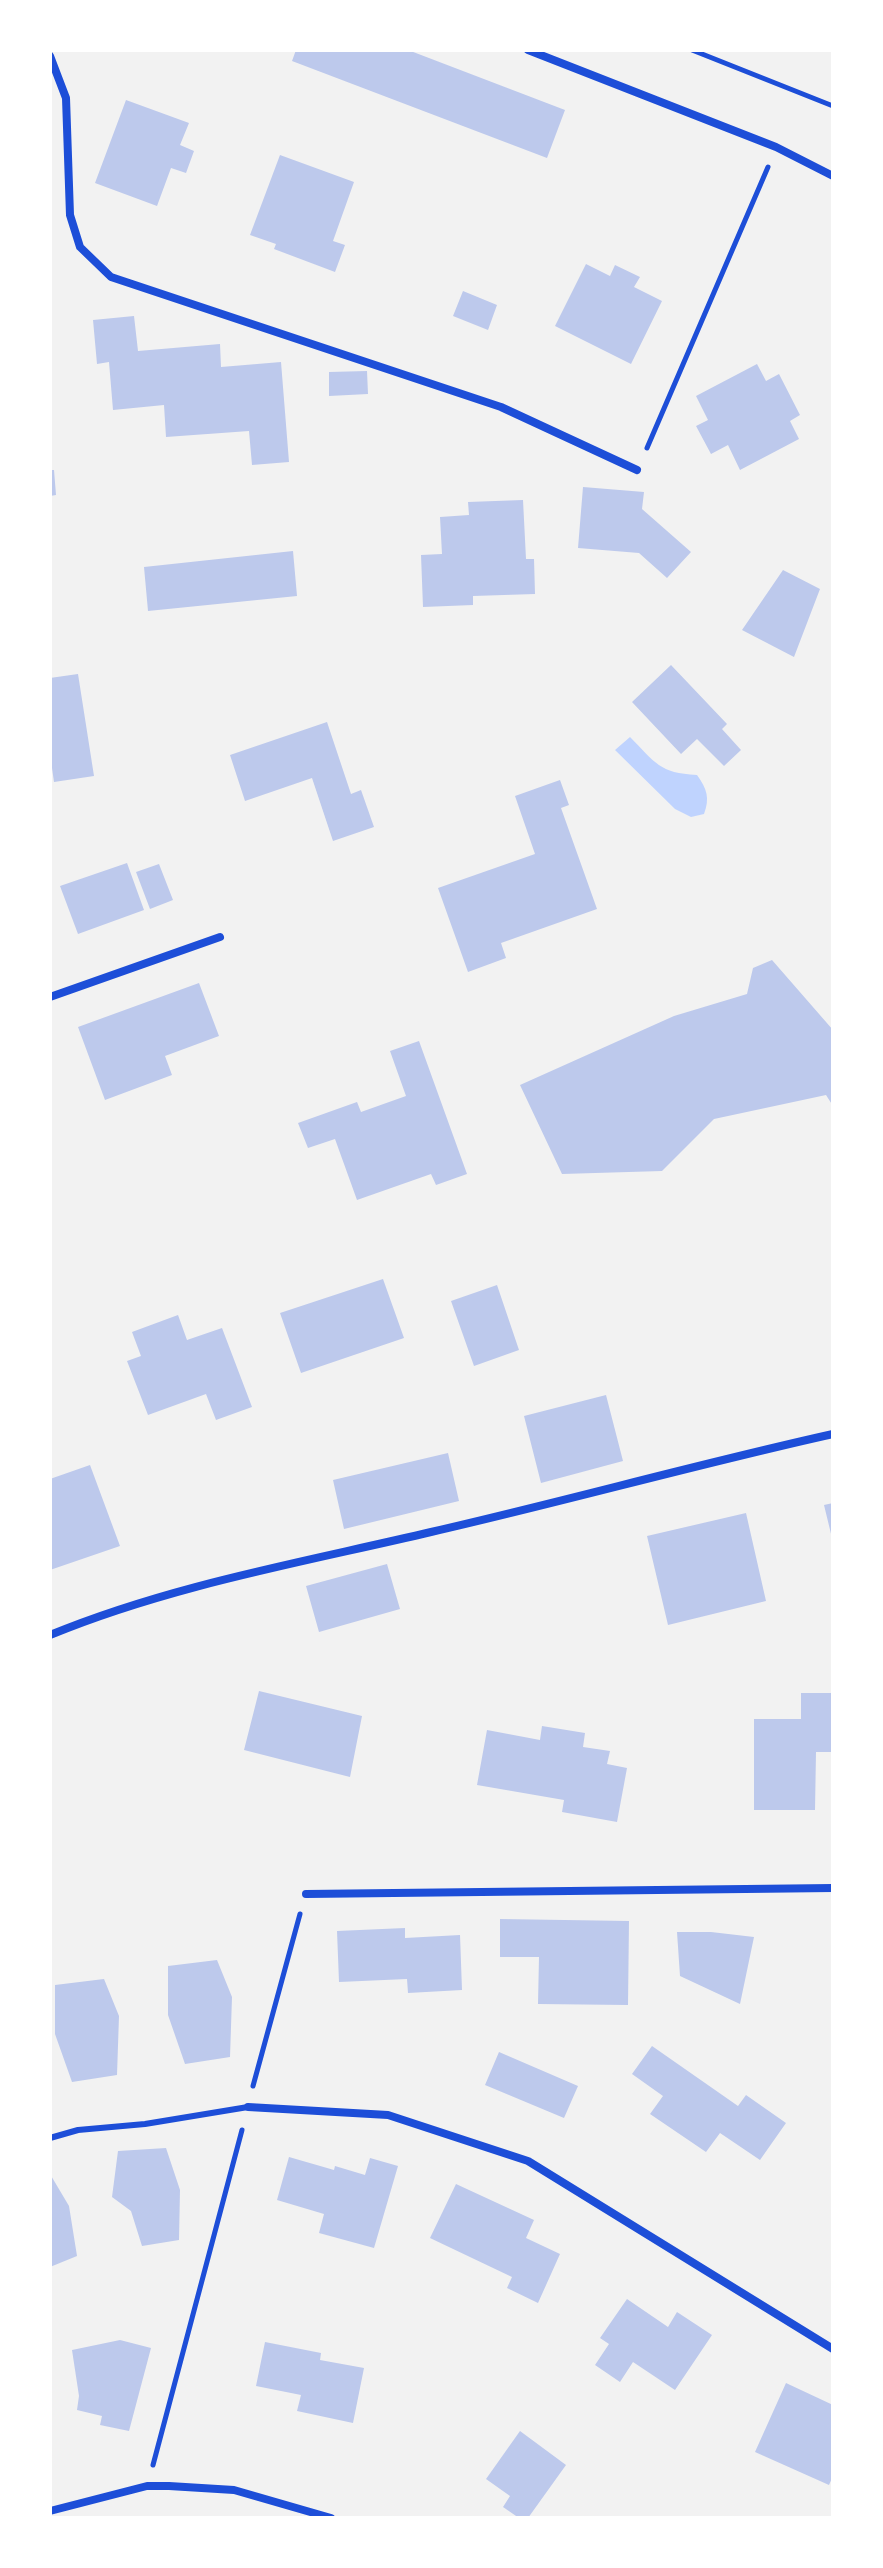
<!DOCTYPE html>
<style>
body{margin:0}
#map{position:relative;width:883px;height:2568px;overflow:hidden;background:#f2f2f2;font-family:Literata,serif}
canvas{display:block}
.frame{position:absolute;inset:0;border:52px solid #fff;pointer-events:none}
</style>
<div id="map">
<canvas width="883" height="2568"></canvas>
<div class="frame"></div>
</div>
<script>
const ctx = document.querySelector('canvas').getContext('2d');
ctx.lineJoin = 'round';
function fillPath(path, color) {
  ctx.fillStyle = color;
  ctx.fill(path, 'evenodd');
}
function trace(path, color, width, dash) {
  ctx.strokeStyle = color;
  ctx.lineWidth = width;
  ctx.lineCap = dash ? 'butt' : 'round';
  ctx.setLineDash(dash || []);
  ctx.stroke(path);
}
fillPath(new Path2D(`
 M630 737C656 763 659 773 697 775 707 789 710 798 704 814L691 817 675 809 615 750Z`), '#bfd3fe');
fillPath(new Path2D(`
 M296 50H408L565 110 547 158 292 61Z
 M126 100 189 123 180 145 194 151 186 173 171 168 157 206 95 183Z
 M280 155 354 182 333 241 345 245 335 272 274 249 276 244 250 235Z
 M586 264 610 276 615 265 640 277 634 287 662 301 631 364 555 326Z
 M463 291 497 305 488 330 453 316Z
 M134 316 138 351 220 344 221 367 281 362 289 462 252 465 249 431 166 437 164 405 113 410 109 362 97 364 93 320Z
 M757 364 766 381 779 374 800 415 790 421 799 439 740 470 728 445 711 454 696 426 708 420 696 396Z
 M367 371 368 394 329 396V372Z
 M50 470H54L56 495 50 496Z
 M583 487 644 492 642 509 691 552 667 578 639 553 578 548Z
 M523 500 526 559H534L535 594 473 596V605L423 607 421 555 442 554 440 517 469 515 468 502Z
 M293 551 297 596 148 611 144 567Z
 M783 570 820 589 794 657 742 630Z
 M671 665 727 724 722 729 741 750 724 766 697 739 681 754 632 702Z
 M78 674 94 776 54 782 50 754V678Z
 M327 722 351 794 361 790 374 827 333 841 312 778 245 801 230 755Z
 M560 780 569 805 561 808 597 909 501 943 506 958 468 972 438 888 535 854 515 796Z
 M127 863 144 910 78 934 60 886Z
 M159 864 173 900 150 909 136 872Z
 M772 960 833 1030V1106L826 1095 714 1119 662 1171 562 1174 520 1085 674 1016 747 994 753 968Z
 M199 983 219 1036 165 1056 172 1075 105 1100 78 1027Z
 M419 1041 467 1174 436 1185 431 1174 357 1200 335 1139 308 1148 298 1123 357 1102 361 1112 406 1096 390 1051Z
 M383 1279 404 1338 301 1373 280 1313Z
 M497 1285 519 1350 474 1366 451 1301Z
 M178 1315 187 1340 222 1328 252 1407 216 1420 206 1394 148 1415 127 1361 141 1356 132 1332Z
 M606 1395 623 1461 541 1483 524 1416Z
 M448 1453 459 1501 344 1529 333 1480Z
 M90 1465 120 1546 50 1570V1479Z
 M833 1503V1538H832L824 1505Z
 M746 1513 766 1601 668 1625 647 1536Z
 M387 1564 400 1609 319 1632 306 1586Z
 M259 1691 362 1716 350 1777 244 1750Z
 M801 1693H833V1752H816L815 1810H754V1719H801Z
 M542 1726 585 1733 583 1747 610 1751 607 1764 627 1768 617 1822 562 1812 564 1800 477 1785 487 1730 540 1740Z
 M500 1919 629 1921 628 2005 538 2004 539 1957H500Z
 M405 1928V1938L460 1935 462 1990 408 1993 407 1979 339 1982 337 1931Z
 M677 1932H711L754 1937 740 2004 680 1976Z
 M217 1960 232 1997 230 2057 185 2064 168 2015V1966Z
 M104 1979 119 2016 117 2075 72 2082 55 2034V1985Z
 M652 2046 738 2106 746 2095 786 2123 760 2160 720 2133 706 2152 650 2114 663 2096 632 2074Z
 M499 2052 578 2086 564 2118 485 2085Z
 M166 2148 180 2190 179 2240 142 2246 131 2211 112 2197 118 2151Z
 M289 2157 334 2170 335 2166 365 2175 370 2158 398 2166 374 2248 319 2233 324 2214 277 2200Z
 M50 2174 69 2206 77 2256 50 2267Z
 M456 2184 534 2220 526 2238 560 2254 538 2303 507 2288 512 2277 430 2238Z
 M627 2299 668 2327 677 2312 712 2335 675 2390 633 2362 620 2382 595 2365 609 2344 600 2338Z
 M120 2340 151 2348 129 2431 100 2425 102 2416 77 2410 79 2396 72 2350Z
 M265 2342 321 2353 320 2360 364 2368 353 2423 297 2411 301 2395 256 2386Z
 M786 2383 833 2405V2476L829 2485 755 2452Z
 M520 2431 566 2465 528 2518H519L503 2507 510 2496 486 2479Z`), '#bdc9ec');
trace(new Path2D(`
 M692 50 833 106
 M647 448 768 167
 M253 2086 300 1914
 M153 2465 242 2130`), '#1d4ed8', 5);
trace(new Path2D(`
 M50 2138 78 2130 145 2124 248 2107`), '#1d4ed8', 6);
trace(new Path2D(`
 M528 50 776 147 833 176
 M50 56 66 98 70 215 80 247 111 277 501 407 637 470
 M50 997 220 937
 M50 1635C171 1585 304 1562 431 1532 566 1501 698 1464 833 1434
 M306 1894 833 1888
 M248 2107 388 2115 528 2161 833 2349
 M50 2511 147 2486H169L234 2490 331 2518`), '#1d4ed8', 8);
</script>
